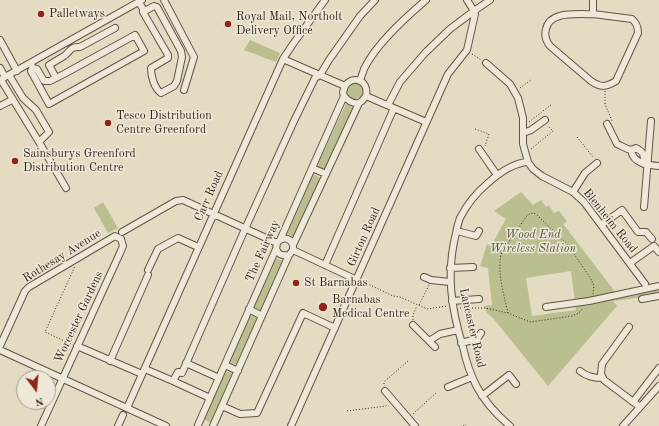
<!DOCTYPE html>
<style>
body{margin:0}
#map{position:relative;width:659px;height:426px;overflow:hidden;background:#e4dcc2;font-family:"Old Standard TT",serif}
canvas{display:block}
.north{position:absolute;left:16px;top:370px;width:40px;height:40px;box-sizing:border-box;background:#ede8d7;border:1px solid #a39b8d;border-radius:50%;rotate:164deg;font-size:11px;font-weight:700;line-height:16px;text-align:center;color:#34281d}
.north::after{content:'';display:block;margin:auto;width:14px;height:18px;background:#8f2418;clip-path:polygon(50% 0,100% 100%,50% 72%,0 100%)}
</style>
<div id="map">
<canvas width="659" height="426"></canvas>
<div class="north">N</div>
</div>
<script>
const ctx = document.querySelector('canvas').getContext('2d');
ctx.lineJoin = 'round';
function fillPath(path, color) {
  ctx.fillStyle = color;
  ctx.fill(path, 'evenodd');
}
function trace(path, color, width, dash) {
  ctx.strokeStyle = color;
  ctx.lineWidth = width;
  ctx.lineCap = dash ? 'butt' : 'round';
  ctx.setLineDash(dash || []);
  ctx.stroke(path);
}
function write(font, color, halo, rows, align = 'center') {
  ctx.font = font + ' "Old Standard TT",serif';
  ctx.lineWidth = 3;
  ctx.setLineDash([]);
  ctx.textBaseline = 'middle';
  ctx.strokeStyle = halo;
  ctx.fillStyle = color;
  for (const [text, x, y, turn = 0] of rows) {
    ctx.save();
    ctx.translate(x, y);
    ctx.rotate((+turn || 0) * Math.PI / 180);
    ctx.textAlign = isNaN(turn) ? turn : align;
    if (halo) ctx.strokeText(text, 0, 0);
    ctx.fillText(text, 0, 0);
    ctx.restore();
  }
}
fillPath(new Path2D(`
 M250 40 280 53 276 62 244 50Z
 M347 91a8 8 0 1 1 16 0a8 8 0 1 1-16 0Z
 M346 104 353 107 324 170 317 166Z
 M313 174 320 178 294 237 287 234Z
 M521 192 533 205 541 200 546 207 549 205 554 213 559 211 567 221 563 224 616 293 659 283V295L613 301 617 306 548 386 493 318 487 313 484 306 492 305 488 268 480 266 487 244 491 246 506 219 494 211ZM571 271 576 310 532 316 526 278Z
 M103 202 118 228 108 233 94 208Z
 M276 258 283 261 261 311 254 307Z
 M250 314 258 318 237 365 229 362Z
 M226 371 233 374 211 423 204 419Z`), '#bbbe8f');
const minor = new Path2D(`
 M164 0 194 57 184 90
 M139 2 143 9V12L168 55V58L151 68C151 76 154 88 161 93L174 86 177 81 182 57 181 51 157 7 154 6 143 12
 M593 14 632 19C637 23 638 27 638 33L616 81C606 87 601 88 591 81L550 46C546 41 544 36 546 29 550 10 578 15 593 14Z
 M593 14V0
 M0 40 17 71
 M283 59 345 86
 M30 63 33 68 37 69 44 81H50L64 74 135 35 144 51 49 104 31 71 33 68
 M486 63 510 84 518 98 523 118V144L528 162 533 169 542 176 573 192 584 202 645 284
 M0 68 5 77 2 79
 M9 75 23 98 36 110 49 132 39 142
 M5 77 142 0
 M56 78 49 65C54 62 59 59 64 56 70 52 70 46 80 47L115 28
 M1 80 39 142 66 188
 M360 81C361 77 363 73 364 69 376 44 405 18 426 0
 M345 86C354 74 369 81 366 96
 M344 96C348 101 352 104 359 103
 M366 96 426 122
 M388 105 400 82 425 53 450 29 474 11 490 0
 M0 106 12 100
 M607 124 617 144C622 146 626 149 631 150
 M523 133 531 130 545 120
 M479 149 497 175
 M644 164C644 155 644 152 636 148L631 150C633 164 648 165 659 166
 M312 168 326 174
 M573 192 585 173 597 163
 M644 207 651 121
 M601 225 622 210 638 232H646L652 239
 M457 231 476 236 479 231
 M122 232 176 201 183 200 277 243
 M280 240C286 237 291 239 293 245
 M276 249C279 255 282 256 289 255
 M293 250 357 280
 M630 263 654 246 659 252
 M325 265 394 108
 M450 268 473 267
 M148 270 158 249 178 238 198 247
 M424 277 431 280 450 282
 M642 299 659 296
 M452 301 479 299
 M546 307 589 301 659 286
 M249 309 262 316
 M413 325 435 347
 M629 327 602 364 601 374 604 380 640 407
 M429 341 440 334 458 330
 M461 343 477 339 481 333
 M0 346 25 291 29 287 115 236 121 239 123 246 120 253 41 426
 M77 346 142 374
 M0 350 166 426
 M110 361 148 275
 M186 363 219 378
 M225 365 238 371
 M145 369 173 381 178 372 182 373 245 229 294 121 315 78 320 75 329 60 360 16 375 0
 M580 371C587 377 594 378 602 378
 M173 381 210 398
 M448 387 472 377
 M385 391 415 426
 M482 396 509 375 516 384
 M633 402 659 368
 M222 406 240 414 257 413 303 313 335 328
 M127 408 283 59 293 44 325 0
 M198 425 276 249 277 243 280 240 344 96 343 92 345 86
 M118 426 123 415
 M213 426 289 255 293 250V245L359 103 362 101 366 96
 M291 426 448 74 467 50 475 14 474 11 467 0
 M510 426C497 415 485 402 477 387 470 374 466 361 463 347 451 308 446 273 456 233 457 228 458 223 460 218 467 204 476 193 488 183 499 173 513 163 528 162
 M623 426 659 386`);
trace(minor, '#605546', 8);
trace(new Path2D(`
 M472 54 481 60
 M520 88 532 79
 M605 91V104L612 121
 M529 122 552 104
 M475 129 489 134 485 146
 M577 137 593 157
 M531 149 553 131 548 126
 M364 282 393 296 400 297 427 309 447 306
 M419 305 429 285
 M460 308H485L508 313 530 322 572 316 579 313 583 308
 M508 313C504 296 496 268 502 252L526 217C529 214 531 212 536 214L568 245 591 279 594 286 593 294
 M413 320V315L417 306
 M71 344 45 332 75 266
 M384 384V382L409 360
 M347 411 386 406 388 404
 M413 414 437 392
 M463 426 466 424`), '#34281d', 1, [1, 2]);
trace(minor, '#ede8d7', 6);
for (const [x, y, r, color] of [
 [41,14,4,"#8f2418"],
 [228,24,4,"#8f2418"],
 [108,123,4,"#8f2418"],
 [15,161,4,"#8f2418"],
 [296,283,4,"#8f2418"],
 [323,307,5,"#8f2418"]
]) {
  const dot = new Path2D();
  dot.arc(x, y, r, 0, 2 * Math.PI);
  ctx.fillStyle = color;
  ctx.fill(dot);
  trace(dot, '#ede8d7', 1.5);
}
write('12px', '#34281d', '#ede8d7', [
 ["Palletways",49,14],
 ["Royal Mail, Northolt",236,17],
 ["Delivery Office",236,31],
 ["Tesco Distribution",116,116],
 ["Centre Greenford",116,130],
 ["Sainsburys Greenford",23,154],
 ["Distribution Centre",23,168],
 ["St Barnabas",304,283],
 ["Barnabas",332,300],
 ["Medical Centre",332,314]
], 'left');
write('12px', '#34281d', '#ede8d7', [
 ["Carr Road",209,196,-66],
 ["Blenheim Road",610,221,51],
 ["Girton Road",364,237,-66],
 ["The Fairway",263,251,-66],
 ["Rothesay Avenue",62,256,-32],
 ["Worcester Gardens",79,317,-65],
 ["Lancaster Road",472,328,77]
]);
write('italic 12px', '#564e3a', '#ede8d7', [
 ["Wood End",533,235],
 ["Wireless Station",533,249]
]);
</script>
